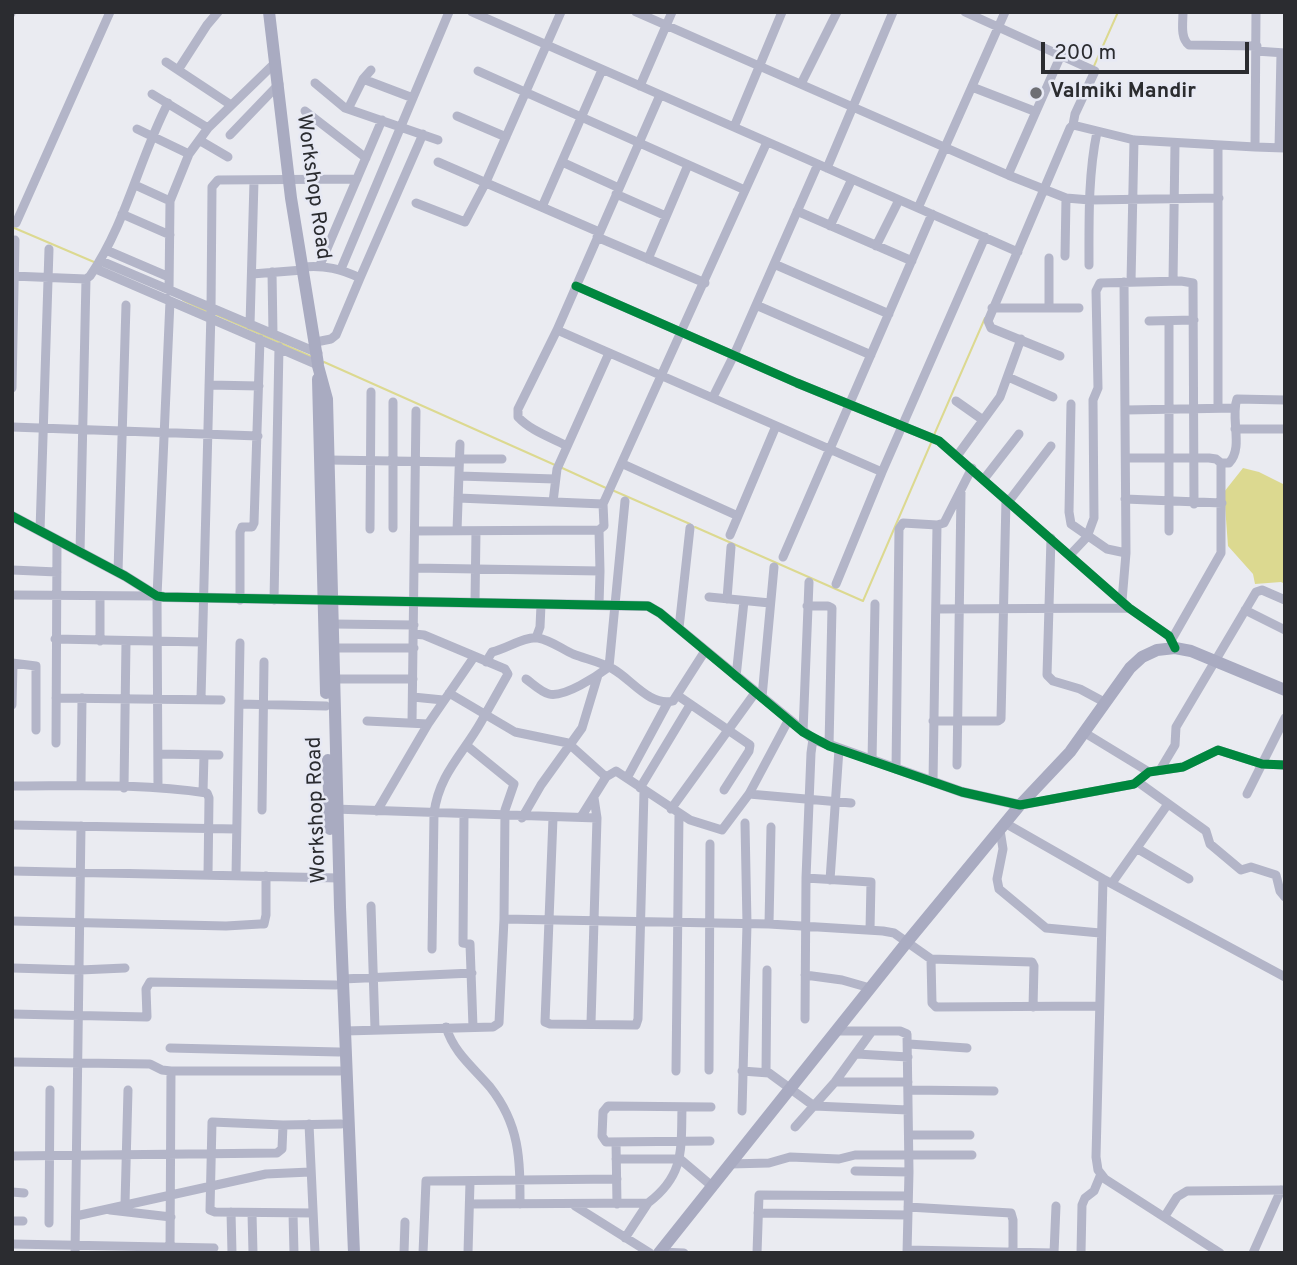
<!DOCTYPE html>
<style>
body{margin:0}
#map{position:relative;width:1297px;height:1265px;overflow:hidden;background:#eaebf1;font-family:Overpass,sans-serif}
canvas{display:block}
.frame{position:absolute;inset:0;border:14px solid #2b2c30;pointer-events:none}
.scale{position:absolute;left:1041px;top:42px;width:208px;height:32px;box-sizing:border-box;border:4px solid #2b2c30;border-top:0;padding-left:9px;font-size:21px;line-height:24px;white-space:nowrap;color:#2b2c30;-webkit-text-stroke:5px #e7e9f4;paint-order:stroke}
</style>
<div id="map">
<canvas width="1297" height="1265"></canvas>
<div class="frame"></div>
<div class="scale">200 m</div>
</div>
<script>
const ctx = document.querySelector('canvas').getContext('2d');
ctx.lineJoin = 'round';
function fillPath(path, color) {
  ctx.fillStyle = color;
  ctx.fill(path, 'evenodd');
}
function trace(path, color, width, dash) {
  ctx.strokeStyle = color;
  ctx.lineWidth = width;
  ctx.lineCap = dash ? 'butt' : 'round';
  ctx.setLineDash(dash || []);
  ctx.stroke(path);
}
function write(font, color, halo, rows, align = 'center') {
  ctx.font = font + ' Overpass,sans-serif';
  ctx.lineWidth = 5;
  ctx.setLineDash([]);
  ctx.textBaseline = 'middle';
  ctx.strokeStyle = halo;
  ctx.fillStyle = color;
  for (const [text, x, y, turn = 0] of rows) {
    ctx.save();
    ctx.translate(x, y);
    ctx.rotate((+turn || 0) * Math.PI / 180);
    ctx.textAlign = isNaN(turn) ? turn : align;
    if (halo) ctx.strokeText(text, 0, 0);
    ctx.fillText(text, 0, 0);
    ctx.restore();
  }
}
fillPath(new Path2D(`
 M1243 468 1259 472 1285 485V584L1281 582 1255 584 1253 574 1228 546 1224 492Z`), '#dcd990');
trace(new Path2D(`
 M1094 66 1118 12
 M12 227 94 262
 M183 300 206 311
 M215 314 312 357
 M324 362 555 465
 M934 435 985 318
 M560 467 606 488
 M612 490 690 524
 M695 527 863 601 931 443`), '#dcd990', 2);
trace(new Path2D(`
 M472 12 1018 252
 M636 12 1008 175 1066 198 1090 200 1219 198
 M965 12 1095 71 1075 114 1073 125
 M1183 12C1183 23 1180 38 1189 45L1257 46
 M1256 51 1285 53
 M166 62 231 105
 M178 70 207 25 218 12
 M478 71 745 190
 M363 79 413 98
 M315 83 345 108 438 140
 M801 84 837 12
 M640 86 672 12
 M972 87 1034 111
 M152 94 208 128
 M348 109 363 79 371 70
 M305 111 366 158
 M457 116 506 137
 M734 127 782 12
 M137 129 189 154
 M230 135 279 84
 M199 140 228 157
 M1255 147 1284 148
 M1279 148 1281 53
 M438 162 599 232
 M562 162 619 188
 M827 168 893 12
 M1008 175 1061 55
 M135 185 170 201 169 291
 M616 194 666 216
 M170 201 189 154 208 128 276 62
 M416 203 465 222 486 182 561 12
 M542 207 602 70
 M918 208 1005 12
 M797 211 912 261
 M122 214 170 235
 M16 223 110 12
 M830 226 852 179
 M597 237 705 283
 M876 246 899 200
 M106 250 169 277
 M1065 256 1066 198
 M648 259 688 165
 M101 261 318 353
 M774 264 889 314
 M320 265 382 120
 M1089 265C1089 221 1088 175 1097 132
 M303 267C325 265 341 269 360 278L336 335 331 339 316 342
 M96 269 318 365
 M341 269 449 12
 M272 272 273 334
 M252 274 303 270
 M12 276 86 279 90 276C126 224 139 159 168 103
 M360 278 423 134
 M1173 281 1175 144
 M1131 282 1134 140
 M576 286 797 383 939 441 1129 608 1169 636 1175 648
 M756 305 871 355
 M992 308H1079
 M1049 308V258
 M1149 321 1194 320
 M250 325 254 181
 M557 330 882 472
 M1060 356 991 328 988 321 1070 128 1073 125 1134 140 1255 147 1256 12
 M1008 377 1053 397
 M209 385 259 386
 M12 388 15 240
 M713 397 734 355 818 164
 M956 401 983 420
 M1071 404 1069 512 1071 524 1107 549 1126 553
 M1218 408V145
 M1126 410 1235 408
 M12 427 258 436
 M1235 429H1285
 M567 446C550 437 531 431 518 417V409L557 330 660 95
 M957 456 1000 397 1021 339
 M1126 458H1209L1216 459 1221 463V553L1172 639
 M459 459H502
 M328 460 459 462
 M1221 463H1229C1244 448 1230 418 1237 399L1285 400
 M623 464 738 516
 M459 476 555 479
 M984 479 1019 434
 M458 498 603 504 767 142
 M1125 499 1222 503
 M1009 501 1051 446
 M553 502 557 469 609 353
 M393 528V402
 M370 529 371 392
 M40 531 49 249
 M415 531 599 530
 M457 531 460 444
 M1169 531V321
 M730 535 776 426
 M1051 538 1047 675 1053 681 1080 689 1106 703
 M80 553 86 279
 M1070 555 1087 537 1094 518 1093 400 1098 388 1096 291 1100 283 1181 281 1193 283 1194 504
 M783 557 932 214
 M415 568 600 571 599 605
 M12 570 57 572
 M600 571 599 530 604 526 603 504
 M118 572 126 305
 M836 584 882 472 985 237
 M12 595 157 596
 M100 597V641
 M709 597 770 603
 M727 599 731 547
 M240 600V532L242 527H252L254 523 260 339
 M274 600 279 347
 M1122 601 1126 553 1124 282
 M475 602 476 531
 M807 606H828L832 608 829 746
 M936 609 1129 608
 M1245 610 1285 630
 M332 624 414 625
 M679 628 690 528
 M414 634 424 635 505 669 508 674C499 690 490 706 481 722 463 754 439 774 434 813L432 949
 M536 638 540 627 541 605
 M55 639 202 642
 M333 648H414
 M486 662 492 652C507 649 524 636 538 638 550 640 562 649 573 654 586 659 601 662 613 669 631 679 650 707 673 701L705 651
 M12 663 36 666V730
 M736 677 744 601
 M334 679H413
 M526 679C533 684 541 692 549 694 564 698 597 676 609 667L625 501
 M449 693 515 732 568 743 606 777
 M677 695 750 745 749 751 724 790
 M413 697 443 700
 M762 697 774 567
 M56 698 221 700
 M201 699 211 311 212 187 218 180 357 179
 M239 704 326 706
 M12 705 13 664
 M367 721 428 724
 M933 721H998L1001 719 1006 499
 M412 723 416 411
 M803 732 809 582
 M1085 733 1149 772
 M56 743 57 541
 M158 754 219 755
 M872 761 875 604
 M957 765 961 492
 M896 769 899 529 903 523 937 525 944 523 972 468
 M1160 770 1175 745 1176 727 1256 592 1262 590 1285 600
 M627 778 668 702
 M933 782 937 525
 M1138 782 1206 831 1210 844 1241 870 1251 867 1276 875 1280 891 1285 897
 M81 785 82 698
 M12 786C77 786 143 783 207 793L209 798 208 875
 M124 788 126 641
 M158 788 157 596 170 301
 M640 788 690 705
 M203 792 204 755
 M749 794 851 803
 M1247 794 1285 718
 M1021 805 1134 784 1149 772 1183 767 1218 750 1262 764 1285 765
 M334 809 597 818
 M671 809 755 693
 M262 810 264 662
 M377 811 428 724 474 657
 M464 814 463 943 470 944 473 1027
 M581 817 606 777 616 771 690 820 722 830 749 794 789 719
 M522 818 541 785 582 728 598 675
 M553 818 545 1022 550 1024 636 1025 638 1019 644 791
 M1005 823 1103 879 1285 977
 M12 825 236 829
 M1000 830 1003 849 997 879 999 889 1046 928 1100 933
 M1138 849 1189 879
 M12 871 339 878
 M236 876 240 643
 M806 878 871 882 870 930
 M1103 879 1096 1157 1098 1170 1105 1179 1220 1253
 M830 880 839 749
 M1112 883 1168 804
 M371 906 375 1029
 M504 919 769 924 883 931 894 933 931 959 932 1003 936 1007 1099 1006
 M12 921 226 926 260 924H264L266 915V876
 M769 924 771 827
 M931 959 1032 962 1034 966 1033 1007
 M12 968 80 970 125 968
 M805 975 842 980 870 988
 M343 979 472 973
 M12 1014 147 1017 146 989 150 982 336 985
 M805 1019 806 878 811 753 813 739
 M591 1023 597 818 594 798
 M446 1027C454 1053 473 1067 490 1087 520 1125 520 1159 520 1204
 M345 1031 493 1027 499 1023 504 919 505 810 514 784 466 745
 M836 1031H900L907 1034 909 1172 907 1253
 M909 1044 967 1048
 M170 1048 339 1052
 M857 1054 908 1057
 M12 1062 150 1064 162 1070 171 1071H340
 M709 1070 710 844
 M676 1071 679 814
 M742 1071 769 1073 814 1106 908 1110
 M766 1072 767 970
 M835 1082H908
 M908 1090 994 1091
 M742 1111 747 924 745 823
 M309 1124 315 1253
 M283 1125 212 1122 210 1210 215 1212 313 1213
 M795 1127 835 1082 872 1031
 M909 1135H970
 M710 1141 606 1142 602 1136 603 1112 608 1106 711 1107
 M616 1142 617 1204
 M12 1156 277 1153 282 1149 283 1125 341 1124
 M616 1159H680L713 1187
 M730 1164 769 1163 790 1157 839 1159 855 1155H972
 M855 1171 909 1172
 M12 1192 24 1193
 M125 1204 128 1090
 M470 1204 648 1203C685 1175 681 1149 682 1107
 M575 1206 650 1253
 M908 1207 1011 1213 1013 1220V1253
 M110 1210 171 1217
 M231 1212 232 1253
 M252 1213 253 1253
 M293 1213 294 1253
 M758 1213 907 1215
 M76 1216 266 1174 310 1172
 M1165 1216 1177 1197 1187 1191 1285 1190
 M12 1221H23
 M49 1223 50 1090
 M625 1238 648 1203
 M12 1244 214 1248
 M907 1250 1054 1253
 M170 1251 171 1071
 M660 1252 684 1253
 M75 1253 81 826
 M404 1253 405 1222
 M423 1253 426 1181 617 1179
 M468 1253 470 1182
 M757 1253 759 1195 908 1196
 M1054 1253 1056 1206
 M1081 1253 1082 1205 1085 1198 1094 1191 1101 1174
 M1253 1253 1281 1190`), '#b3b5c8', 9);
trace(new Path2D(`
 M12 516 125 576 157 596 164 597 648 606 660 613 813 739 962 792 1020 805`), '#b3b5c8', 10);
trace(new Path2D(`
 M269 12 291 198 318 364
 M318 366 327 399 340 907 354 1253
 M318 379 326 693
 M328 760 330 829
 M659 1253 907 942 1020 805 1070 752 1130 668 1142 657 1157 650 1175 648 1191 651 1285 690`), '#a9abc1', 12);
const rail = new Path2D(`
 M12 16 14 12`);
trace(rail, '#a9aab6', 4.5);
trace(rail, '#e7e9f4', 2, [5]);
trace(new Path2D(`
 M576 286 797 383 939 441 1129 608 1169 636 1175 648
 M12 516 125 576 157 596 164 597 648 606 660 613 803 732 829 746 962 792 1020 805 1134 784 1149 772 1183 767 1218 750 1262 764 1285 765`), '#00873e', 9);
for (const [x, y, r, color] of [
 [1036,93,7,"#6e6f74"]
]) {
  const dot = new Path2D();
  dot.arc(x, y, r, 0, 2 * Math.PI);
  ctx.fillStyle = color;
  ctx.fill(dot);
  trace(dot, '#e7e9f4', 2.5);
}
write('bold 21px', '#2b2c30', '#e7e9f4', [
 ["Valmiki Mandir",1050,93]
], 'left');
write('21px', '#2b2c30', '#e7e9f4', [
 ["Workshop Road",312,187,82],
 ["Workshop Road",318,810,-92]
]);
</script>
